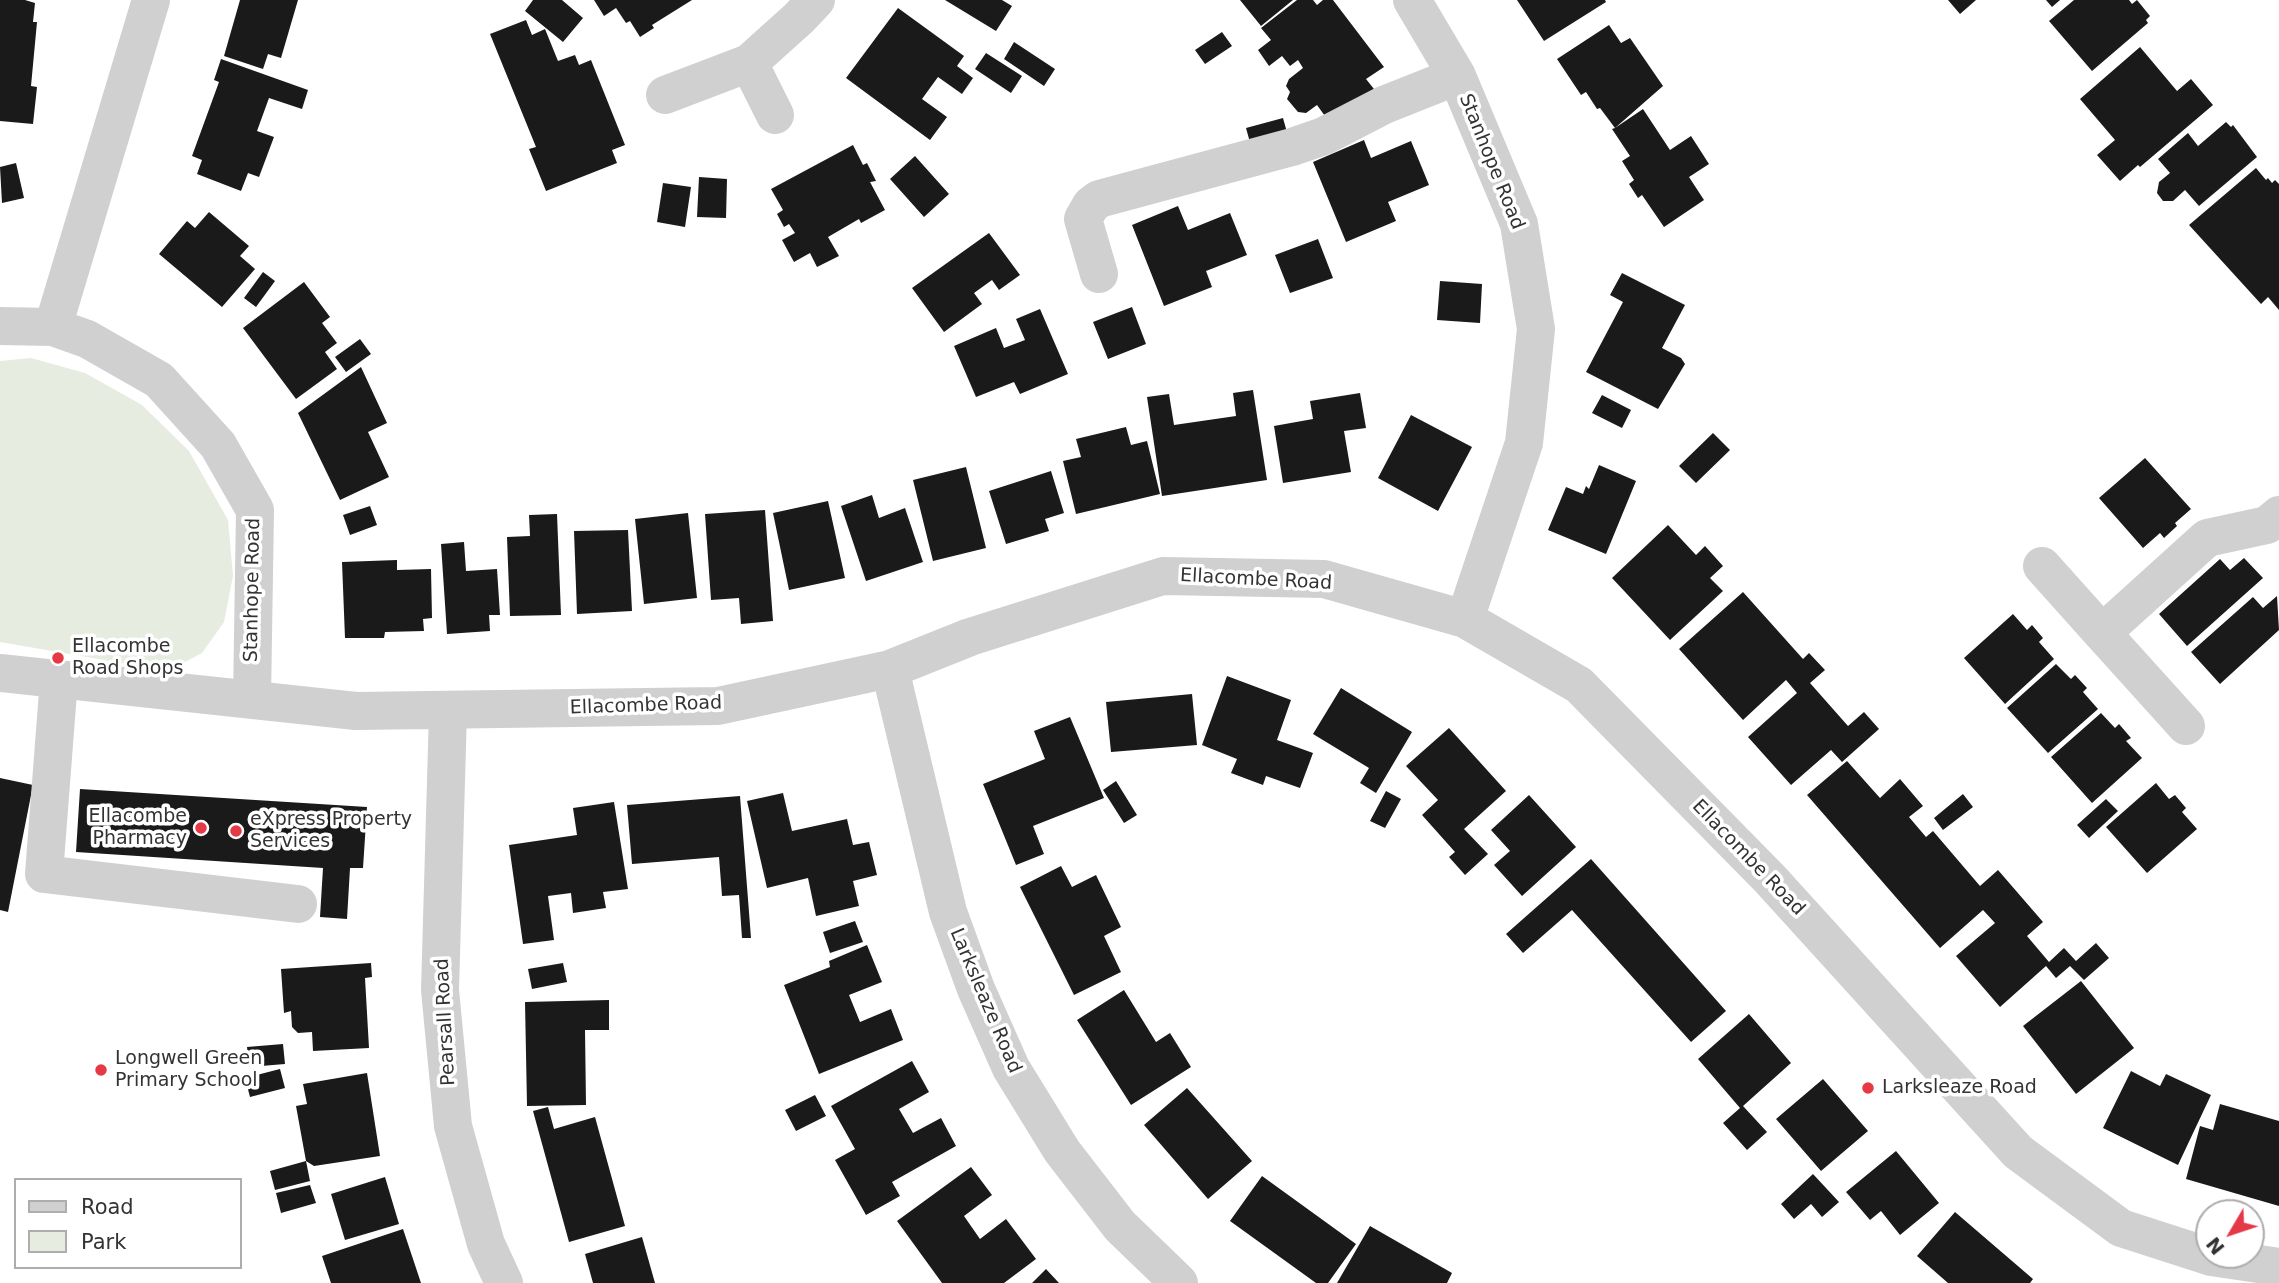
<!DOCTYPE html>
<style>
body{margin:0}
#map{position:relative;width:2279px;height:1283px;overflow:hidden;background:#fff;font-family:"DejaVu Sans",sans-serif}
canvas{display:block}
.legend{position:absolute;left:14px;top:1178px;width:228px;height:91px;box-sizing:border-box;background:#fff;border:2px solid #adadad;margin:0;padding:9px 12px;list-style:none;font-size:21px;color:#333}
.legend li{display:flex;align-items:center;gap:14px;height:35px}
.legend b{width:35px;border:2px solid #adadad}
.north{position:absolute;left:2195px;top:1199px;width:70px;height:70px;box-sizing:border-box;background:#fff;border:2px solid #adadad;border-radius:50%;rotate:231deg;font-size:19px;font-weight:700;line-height:28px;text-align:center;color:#333}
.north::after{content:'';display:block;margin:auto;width:24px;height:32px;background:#e63946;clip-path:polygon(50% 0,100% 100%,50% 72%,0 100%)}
</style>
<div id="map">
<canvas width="2279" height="1283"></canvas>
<ul class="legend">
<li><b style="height:9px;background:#d0d0d0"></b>Road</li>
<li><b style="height:19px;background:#e6ecdf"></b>Park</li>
</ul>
<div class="north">N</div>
</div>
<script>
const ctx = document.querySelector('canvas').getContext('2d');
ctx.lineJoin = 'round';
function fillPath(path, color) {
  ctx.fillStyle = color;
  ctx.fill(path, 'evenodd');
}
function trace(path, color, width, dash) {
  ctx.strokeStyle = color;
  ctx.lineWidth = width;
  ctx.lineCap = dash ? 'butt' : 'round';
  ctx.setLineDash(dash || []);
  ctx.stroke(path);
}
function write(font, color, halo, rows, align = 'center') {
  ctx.font = font + ' "DejaVu Sans",sans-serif';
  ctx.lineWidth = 7;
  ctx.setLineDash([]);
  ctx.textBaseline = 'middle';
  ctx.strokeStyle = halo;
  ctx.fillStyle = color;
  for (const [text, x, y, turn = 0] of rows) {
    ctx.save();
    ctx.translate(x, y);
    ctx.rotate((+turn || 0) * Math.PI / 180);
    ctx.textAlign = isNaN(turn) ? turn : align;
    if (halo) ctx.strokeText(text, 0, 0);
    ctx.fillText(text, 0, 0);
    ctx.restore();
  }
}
fillPath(new Path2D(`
 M31 358 85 373 142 405 189 451 228 520 233 576 224 622 202 653 168 671 0 642V361Z`), '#e6ecdf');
fillPath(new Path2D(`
 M0 0H25L35 3 33 22H37L31 86 37 87 33 124 0 121Z
 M240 0H298L281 58 268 54 263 69 224 56Z
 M533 0H562L583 18 563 42 525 11Z
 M594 0H692L652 25 654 28 640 37 630 21 626 23 616 8 604 16Z
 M945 0H1002L1012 6 996 31Z
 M1240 0H1293L1261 26Z
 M1297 0H1313L1317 5 1323 0H1333L1384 67 1366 79 1374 89 1330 123 1317 105 1306 113 1298 112 1287 99 1290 92 1286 86 1289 79 1303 68 1298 60 1290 66 1282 56 1269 66 1258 50 1271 40 1261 28Z
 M1517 0H1605L1606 2 1544 41Z
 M1948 0H1976L1960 14Z
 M2046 0H2060L2052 7Z
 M2074 0H2129L2132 4 2137 0 2150 16 2146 20 2148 23 2092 71 2049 21Z
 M898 8 964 56 957 66 973 78 962 94 938 77 922 99 947 117 930 140 846 78Z
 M526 20 532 35 545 29 558 61 575 55 579 65 591 60 625 145 612 150 617 163 546 191 529 149 536 147 490 34Z
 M1609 25 1621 43 1630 38 1663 86 1615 128 1643 109 1670 150 1691 136 1709 164 1689 177 1704 200 1664 227 1642 195 1638 198 1629 184 1634 180 1622 161 1630 156 1612 129 1615 128 1600 108 1597 109 1586 92 1581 95 1557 59Z
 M1222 32 1232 46 1205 64 1195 50Z
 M1014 42 1055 69 1044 86 1004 59Z
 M2140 47 2177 91 2191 79 2213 105 2140 167 2138 165 2120 181 2097 155 2115 140 2080 99Z
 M986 53 1022 76 1011 93 975 69Z
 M221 59 308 90 302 109 269 98 257 131 274 137 259 177 248 173 241 191 197 174 202 160 192 156 219 82 214 80Z
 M1283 118 1288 136 1251 146 1246 128Z
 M2226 122 2231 127 2233 125 2257 157 2199 206 2185 190 2173 201H2163L2157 193 2159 182 2170 173 2158 159 2188 133 2198 146Z
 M1364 140 1371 158 1411 141 1429 185 1388 202 1396 221 1346 242 1313 162Z
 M853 145 863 165 867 163 876 181 870 182 885 210 861 223 859 219 828 237 839 256 817 267 810 253 794 262 782 240 795 233 789 224 784 227 777 214 783 210 771 189Z
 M915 156 949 194 924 217 890 179Z
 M16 163 24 198 2 203 0 167Z
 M2256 168 2266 180 2268 178 2272 183 2275 180 2279 184V310L2268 297 2261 304 2189 225Z
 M699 177 727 179 726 218 697 217Z
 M663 183 691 187 685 227 657 222Z
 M1178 206 1188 230 1230 213 1247 255 1206 271 1212 287 1164 306 1132 225Z
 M209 212 249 246 240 256 255 269 222 307 159 254 187 221 195 228Z
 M989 233 1020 275 999 290 992 280 974 293 982 304 944 332 912 288Z
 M1318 239 1333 278 1290 293 1275 255Z
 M263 272 275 281 256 307 244 298Z
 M1622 273 1685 305 1662 348 1681 358 1685 364 1658 409 1586 372 1623 302 1610 295Z
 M1440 281 1482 284 1480 323 1437 320Z
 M304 282 330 317 322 323 337 343 325 352 337 369 296 399 243 328Z
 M1132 307 1146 344 1108 359 1093 322Z
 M1040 309 1068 374 1020 394 1014 382 976 397 954 346 996 328 1004 348 1025 340 1016 319Z
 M360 339 371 354 346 372 335 357Z
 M361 367 387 423 368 432 389 477 340 500 298 413Z
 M1253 390 1267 480 1162 496 1147 397 1169 394 1174 425 1236 416 1233 393Z
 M1360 393 1366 428 1344 431 1351 472 1283 483 1274 426 1313 419 1310 401Z
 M1602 395 1631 410 1622 428 1592 413Z
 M1411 415 1472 447 1438 511 1378 478Z
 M1126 427 1131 445 1147 441 1160 494 1076 514 1063 461 1081 457 1076 439Z
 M1713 433 1730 450 1696 483 1679 466Z
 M2145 458 2191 509 2175 523 2177 526 2164 538 2160 533 2143 548 2099 498Z
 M1599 465 1636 481 1606 554 1548 530 1566 487 1583 494 1586 486 1589 489Z
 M966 467 986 548 933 561 913 480Z
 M1051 471 1064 513 1045 519 1049 531 1006 544 989 491Z
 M872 495 879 518 905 508 923 562 866 581 841 506Z
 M828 501 845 578 789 590 773 513Z
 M370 506 377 525 350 535 343 515Z
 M765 510 773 621 741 624 739 598 711 600 705 514Z
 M688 513 697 598 644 604 635 519Z
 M557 514 561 615 510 616 507 537 530 536 529 515Z
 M1668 525 1696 555 1705 546 1723 566 1710 578 1723 591 1670 640 1612 578Z
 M628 530 632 611 577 614 574 531Z
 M464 542 466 571 497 569 500 615H489L490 631 447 634 441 544Z
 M2244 558 2263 578 2187 646 2159 614 2220 559 2230 570Z
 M397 560V570L431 569 432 618 423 619 424 631 385 632 384 638H345L342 562Z
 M1743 592 1803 659 1809 653 1825 670 1810 683 1848 726 1864 712 1879 729 1842 762 1831 750 1791 785 1748 737 1797 693 1786 680 1743 720 1679 649Z
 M2277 596 2279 630 2220 684 2191 652 2253 597 2263 608Z
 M2013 614 2027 630 2032 625 2043 638 2039 642 2054 659 2005 704 1964 658Z
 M2056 664 2071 679 2075 675 2087 688 2083 692 2098 709 2048 753 2007 708Z
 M1227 676 1291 700 1277 740 1313 753 1300 788 1266 776 1263 785 1231 773 1237 759 1202 745Z
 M1341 688 1412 732 1376 793 1360 783 1369 768 1313 734Z
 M1192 694 1197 745 1111 752 1106 702Z
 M2101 713 2115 728 2119 724 2131 738 2126 741 2142 758 2092 803 2051 757Z
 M1070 717 1104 798 1033 826 1044 854 1016 865 983 784 1045 759 1034 731Z
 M1449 728 1506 791 1464 829 1488 854 1465 875 1449 857 1455 852 1422 815 1438 800 1406 766Z
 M1847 761 1880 798 1900 779 1923 806 1909 817 1926 837 1933 831 1980 886 1998 870 2043 922 2027 936 2049 962 2064 948 2076 961 2096 943 2109 958 2084 980 2070 966 2056 978 2046 966 2000 1007 1956 956 1995 923 1983 910 1940 948 1807 795Z
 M0 778 33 785 8 912 0 910Z
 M1116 781 1137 815 1124 823 1103 790Z
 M2156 783 2169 799 2175 795 2186 808 2182 812 2197 829 2147 873 2106 827Z
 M80 789 367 807 363 868H350L347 919 320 917 323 868 76 852Z
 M1386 791 1401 799 1385 828 1370 821Z
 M783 793 792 831 847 819 853 845 869 842 877 875 853 881 859 906 816 916 808 878 767 888 747 801Z
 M1963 794 1973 807 1943 830 1934 818Z
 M1529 795 1576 847 1522 896 1494 865 1510 851 1491 830Z
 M740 796 751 938H742L739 895 722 896 719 857 632 864 627 805Z
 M2106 799 2118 811 2089 838 2077 825Z
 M614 802 628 889 603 892 606 908 573 913 571 893 548 896 554 940 523 944 509 845 577 835 573 808Z
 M1591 859 1726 1011 1691 1042 1572 910 1523 953 1506 934Z
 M1061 866 1072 887 1096 875 1121 927 1104 936 1121 972 1074 995 1020 887Z
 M855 921 863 942 830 953 823 932Z
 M867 945 882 982 849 995 860 1022 891 1009 903 1040 819 1074 784 985 830 967 829 961Z
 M371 963 372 977 365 978 369 1048 313 1051 312 1032 298 1033 292 1027 291 1011 284 1013 281 969Z
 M563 963 567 982 532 989 528 969Z
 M2081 981 2134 1048 2076 1094 2023 1026Z
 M1124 990 1156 1042 1170 1033 1191 1067 1131 1105 1077 1020Z
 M609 1000V1030H585L586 1105 527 1106 525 1002Z
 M1749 1014 1791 1063 1743 1106 1767 1132 1747 1150 1723 1123 1740 1108 1698 1059Z
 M283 1044 285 1064 249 1067 247 1047Z
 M912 1061 929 1092 899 1109 913 1133 941 1118 956 1146 892 1182 900 1196 866 1215 835 1160 855 1149 831 1106Z
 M280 1069 285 1088 250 1097 245 1078Z
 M2131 1071 2160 1086 2166 1074 2211 1095 2178 1165 2103 1128Z
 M367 1073 380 1156 314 1166 306 1161 296 1106 307 1104 303 1084Z
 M1823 1079 1868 1131 1821 1171 1776 1119Z
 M1187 1088 1252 1161 1208 1199 1144 1125Z
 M815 1095 826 1116 796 1131 785 1110Z
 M2220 1104 2279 1121V1206L2186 1179 2200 1126 2213 1130Z
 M548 1107 554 1129 595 1117 625 1226 569 1242 533 1111Z
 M1896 1151 1939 1203 1900 1235 1881 1211 1870 1220 1846 1192Z
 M306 1161 310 1181 275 1190 270 1171Z
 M971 1167 992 1195 964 1216 980 1239 1006 1219 1036 1259 1004 1283H942L897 1221Z
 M1813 1174 1839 1202 1822 1217 1811 1204 1794 1219 1781 1204Z
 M1262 1176 1356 1244 1328 1283H1316L1230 1221Z
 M385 1177 399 1224 345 1240 331 1194Z
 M310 1185 316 1203 281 1213 276 1193Z
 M1955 1212 2033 1279 2030 1283H1948L1917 1256Z
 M1370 1226 1452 1273 1447 1283H1337Z
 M403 1229 421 1283H331L322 1256Z
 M642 1237 655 1283H593L585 1254Z
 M1046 1269 1059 1283H1032Z`), '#1a1a1a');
trace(new Path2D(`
 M1412 0 1457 76 1519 224 1536 329 1524 443 1465 619
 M749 63 775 115
 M665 95 749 63 799 18 816 0
 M1099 274 1083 219 1091 205 1099 199 1292 147 1324 136 1384 105 1457 76
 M0 326 53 327 87 339 159 380 218 445 255 510 252 699
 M53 327 151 0
 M2042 566 2102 633
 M890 669 948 912 976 989 1011 1068 1062 1151 1120 1226 1179 1283
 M0 673 356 711 718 706 890 669 970 637 1163 576 1324 579 1465 619 1579 685 1770 879 2018 1152 2121 1228 2211 1257 2279 1267
 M59 679 44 874 298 904
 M448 711 440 990 453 1126 486 1244 504 1283
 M2186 726 2102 633 2207 538 2267 525 2279 515`), '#d0d0d0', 38);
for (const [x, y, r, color] of [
 [58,658,7,"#e63946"],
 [201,828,7,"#e63946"],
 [236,831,7,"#e63946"],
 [101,1070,7,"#e63946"],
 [1868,1088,7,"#e63946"]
]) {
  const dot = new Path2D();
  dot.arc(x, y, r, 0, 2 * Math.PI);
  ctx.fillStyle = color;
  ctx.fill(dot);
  trace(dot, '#fff', 2.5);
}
write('19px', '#333', '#fff', [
 ["Stanhope Road",1491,162,68],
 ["Ellacombe Road",1256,580,3],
 ["Stanhope Road",253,590,-89],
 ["Ellacombe Road",646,706,-2],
 ["Ellacombe Road",1748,858,46],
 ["Larksleaze Road",985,1001,67],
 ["Pearsall Road",446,1022,-93]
]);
write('19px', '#333', '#fff', [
 ["Ellacombe",72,647],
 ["Road Shops",72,669],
 ["Ellacombe",187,817,"right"],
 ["Pharmacy",187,839,"right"],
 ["eXpress Property",250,820],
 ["Services",250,842],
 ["Longwell Green",115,1059],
 ["Primary School",115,1081],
 ["Larksleaze Road",1882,1088]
], 'left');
</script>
